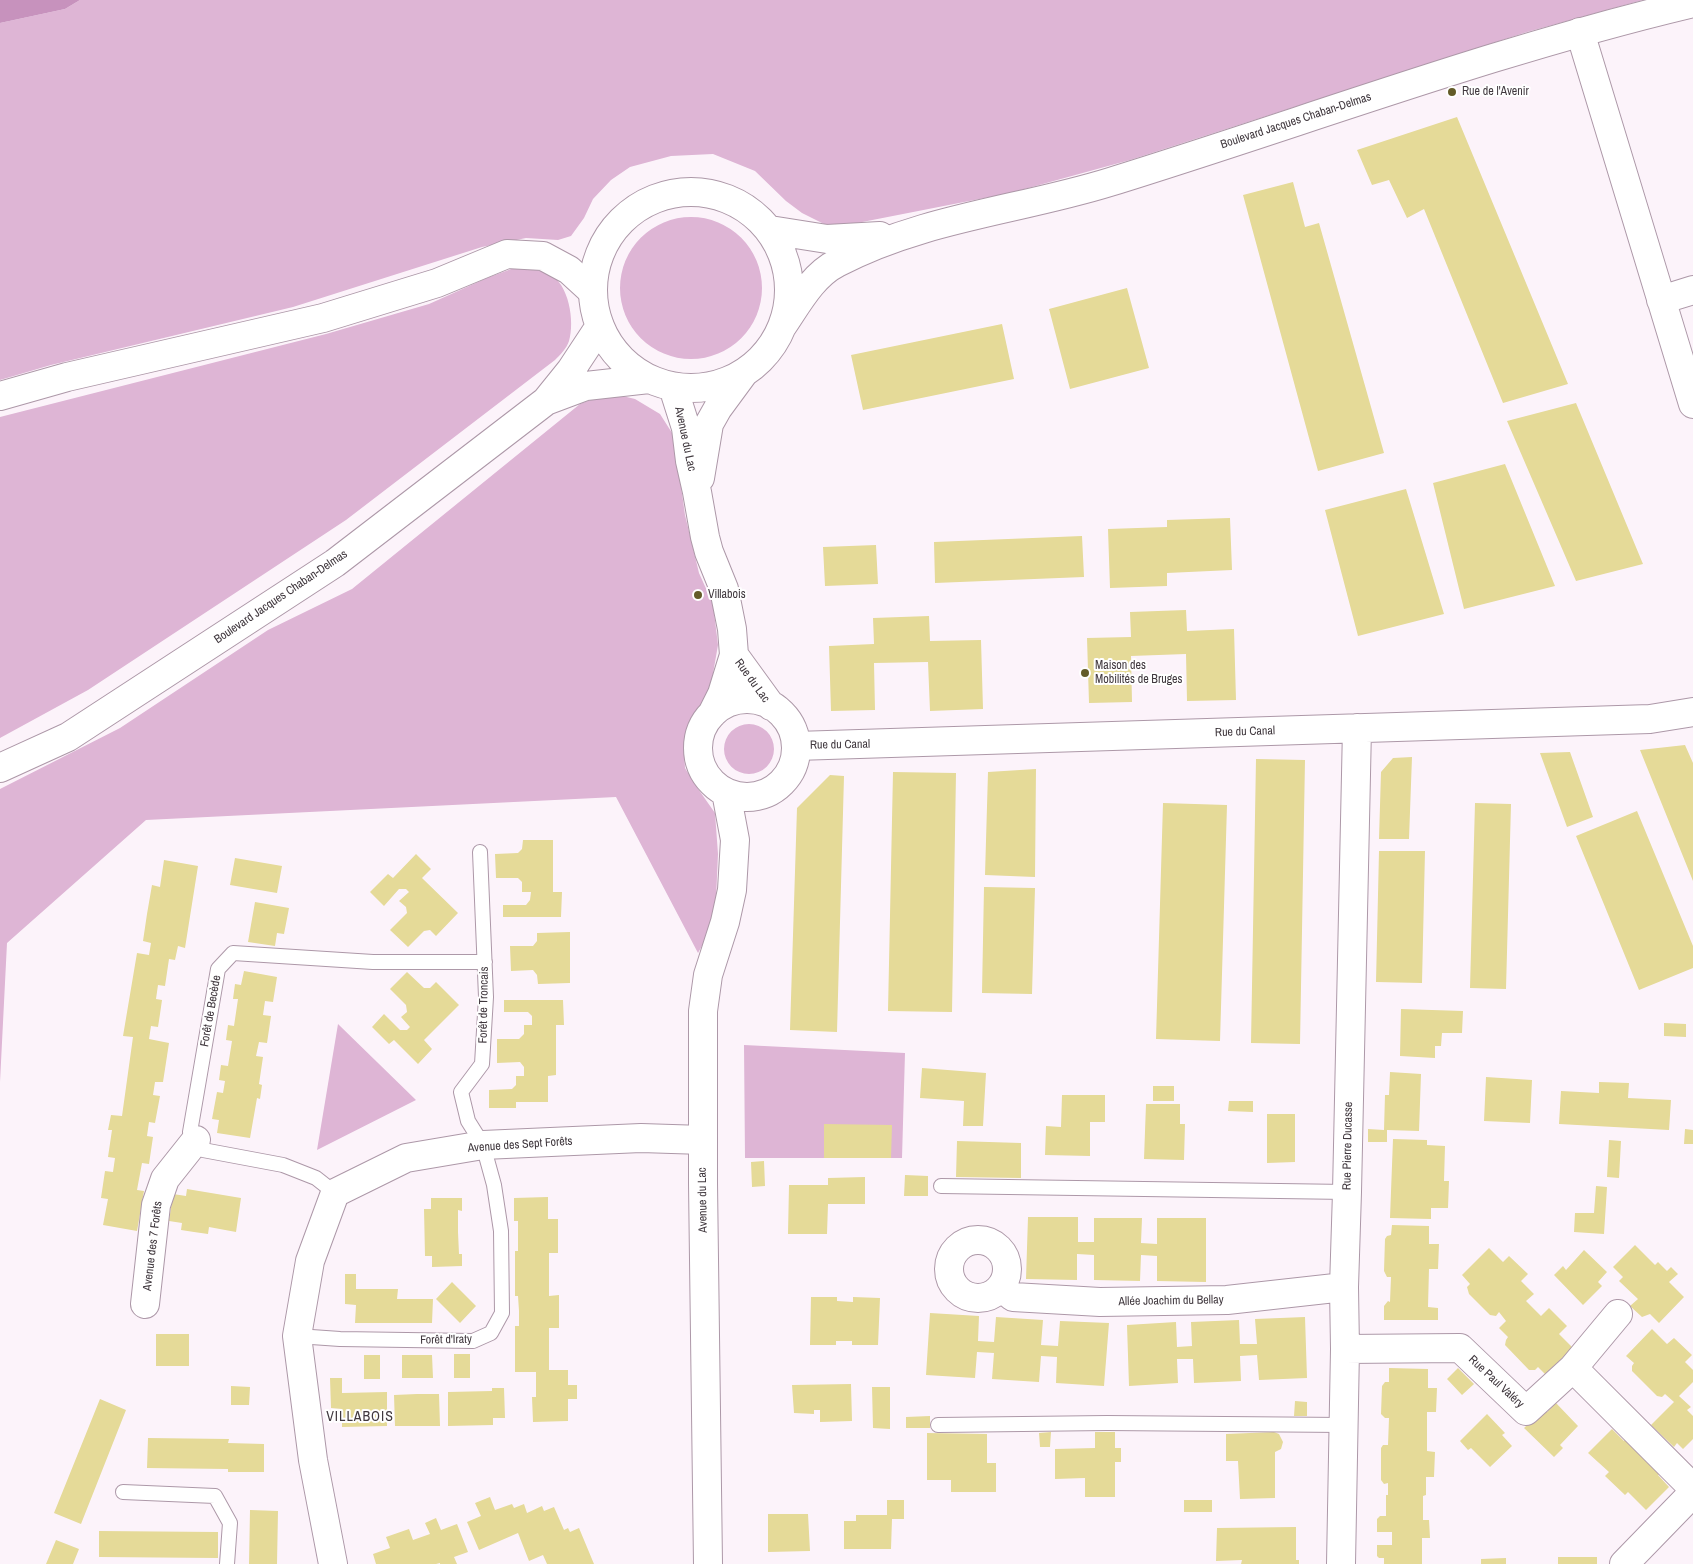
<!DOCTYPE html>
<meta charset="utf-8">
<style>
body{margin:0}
canvas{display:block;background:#fcf3fa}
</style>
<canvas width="1693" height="1564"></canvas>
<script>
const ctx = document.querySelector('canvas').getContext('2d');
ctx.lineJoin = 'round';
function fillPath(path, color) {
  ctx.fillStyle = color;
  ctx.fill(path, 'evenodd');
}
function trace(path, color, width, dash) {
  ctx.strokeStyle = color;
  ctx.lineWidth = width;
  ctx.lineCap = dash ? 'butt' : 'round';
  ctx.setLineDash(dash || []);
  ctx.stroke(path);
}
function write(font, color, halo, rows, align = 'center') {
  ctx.font = font + ' "Archivo Narrow",sans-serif';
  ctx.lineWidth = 4;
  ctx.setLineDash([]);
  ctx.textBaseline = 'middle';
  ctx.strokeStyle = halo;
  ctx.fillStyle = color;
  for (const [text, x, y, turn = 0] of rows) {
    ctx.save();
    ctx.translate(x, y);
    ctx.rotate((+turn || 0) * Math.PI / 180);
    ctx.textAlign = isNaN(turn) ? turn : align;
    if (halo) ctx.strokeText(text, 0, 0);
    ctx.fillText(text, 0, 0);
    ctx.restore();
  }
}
fillPath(new Path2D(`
 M80 0H1643L1527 32 1130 160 1010 193 852 224H824L802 213 786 201 755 171 713 154 671 156 630 167 611 180 593 199 584 218 571 236 558 240 526 238 482 247 293 307 51 365 0 380V23L65 9Z
 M620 288a71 71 0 1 1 142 0a71 71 0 1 1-142 0Z
 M514 268C526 269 538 268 549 274 569 283 575 322 569 341 567 348 560 355 555 360L346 520 88 690 0 738V417L326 334 429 304 487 278Z
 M610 393 635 399 660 414 674 436 685 515 699 573 713 604 718 645 711 685 702 706 688 729 684 750 685 768 694 783 715 813 718 854 716 899 708 935 698 953 616 797 146 820 7 943 0 1082V789L120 728 268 630 352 589 580 404Z
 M724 749a25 25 0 1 1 50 0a25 25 0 1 1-50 0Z
 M338 1024 416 1100 317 1150Z
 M744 1045 905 1053 902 1158H745Z`), '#deb5d5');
fillPath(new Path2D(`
 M0 0H80L65 9 0 23Z`), '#c792bd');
fillPath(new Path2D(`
 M1457 117 1568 384 1503 403 1424 209 1407 218 1389 180 1372 185 1357 150Z
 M1293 182 1305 227 1319 223 1384 453 1318 471 1243 195Z
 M1127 288 1149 368 1070 389 1049 309Z
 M1002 324 1014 379 863 410 851 355Z
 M1576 403 1643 564 1576 581 1507 421Z
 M1505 464 1555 586 1464 609 1433 483Z
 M1406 489 1444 614 1358 636 1325 510Z
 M1230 518 1232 570 1167 573V586L1110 588 1108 529 1167 527V520Z
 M1082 536 1084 577 935 583 934 542Z
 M876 545 878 584 825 586 823 547Z
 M1186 610 1187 631 1234 629 1236 700 1187 701 1186 654 1131 656 1132 702 1089 703 1087 638 1131 637 1130 612Z
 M929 616 930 641 981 640 983 709 930 711 928 662 874 663 875 710 831 711 829 646 874 644 873 618Z
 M1685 745 1693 763V881L1640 750Z
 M1570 752 1593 817 1567 827 1540 753Z
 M1412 757 1409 839H1379L1381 772 1393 758Z
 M1256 759 1305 760 1300 1044 1251 1043Z
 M1036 769 1035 877 985 875 988 772Z
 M893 772 956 773 952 1012 888 1011Z
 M830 775 844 776 837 1032 790 1030 797 808Z
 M1163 803 1227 805 1220 1041 1156 1039Z
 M1475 803 1511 804 1506 989 1470 988Z
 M1637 811 1693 946V968L1639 990 1576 836Z
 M523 840H553V892H562L561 917H503V905H526L530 900 531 892H522V882L518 878H496L495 854 518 853 522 849Z
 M1379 851H1425L1422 983 1376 982Z
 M416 854 431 869 422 878 458 913 436 936 430 930 424 931 408 947 390 930 407 913 406 907 399 901 409 892 406 889H399L384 906 370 892 388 874 393 878Z
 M235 858 282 866 277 893 230 885Z
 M164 860 198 866 185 948 178 946 175 960 169 959 165 986 158 985 156 999 162 1000 160 1014 158 1027 151 1026 149 1039 169 1043 163 1082H155L153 1095 160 1096 155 1123 149 1122 147 1136 153 1137 149 1164 142 1163 137 1190 144 1191 137 1231 103 1225 108 1199 101 1198 105 1171 113 1172 115 1158 108 1157 112 1130H108L111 1115 122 1116 133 1037 123 1036 137 953 149 955 151 943 143 941 147 914 152 885 160 887Z
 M984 887 1035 888 1032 994 982 993Z
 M255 902 289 908 284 934 277 933 275 946 248 942Z
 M570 932V983L538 984 537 975 533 970 511 971 510 946H533L537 941V933Z
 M244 971 277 977 273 1002 265 1001 263 1015 271 1016 267 1043 259 1042 256 1056 263 1057 259 1084 262 1085 260 1099 257 1098 250 1138 217 1133 219 1120 212 1119 217 1092 223 1093 225 1081 219 1080 221 1065 228 1066 232 1041 226 1040 228 1025 234 1026 238 999H233L235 984 241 985Z
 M407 972 424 988H430L436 982 459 1005 424 1040 432 1049 418 1064 394 1040 389 1044 372 1027 384 1014 400 1030H407L410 1027 401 1017 407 1012 406 1005 390 989Z
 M504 1000H563L564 1025H556V1075L548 1076V1102H516V1108H489V1090L512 1089 516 1085V1076H524V1067L520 1062 497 1063V1039H519L524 1034V1025H532V1016L528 1012H504Z
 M1401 1009 1463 1011 1462 1033H1442L1441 1046H1435V1058L1400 1056Z
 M1664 1023 1686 1024V1037L1664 1036Z
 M922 1068 986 1073 983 1126H963L964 1101 920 1098Z
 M1390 1072 1421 1074 1419 1131 1387 1130V1142H1368V1129L1384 1130 1385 1095H1389Z
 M1486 1077 1532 1080 1530 1123 1484 1121Z
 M1599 1082 1629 1083 1628 1098 1671 1100 1669 1130 1559 1124 1561 1091 1599 1093Z
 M1153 1086H1174V1101H1153Z
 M1062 1095H1105V1122H1090V1156L1045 1155 1046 1126 1061 1127Z
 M1229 1101H1253V1112L1228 1111Z
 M1146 1104H1180V1124H1185L1184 1160 1144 1159Z
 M1267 1114H1295V1162L1267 1163Z
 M824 1124 892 1125 891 1158H824Z
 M1685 1129 1693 1130V1144H1684Z
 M1393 1139 1427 1140V1145L1445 1146 1444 1181H1449L1448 1208H1431V1219L1390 1218Z
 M1609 1140 1621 1141 1619 1178 1607 1177Z
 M957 1141 1021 1143V1178L956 1177Z
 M764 1161 765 1186 752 1187 751 1162Z
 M905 1175 928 1176V1196H904Z
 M865 1177V1204H828L827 1234H788L789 1185H828V1178Z
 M1596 1186 1607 1187 1604 1234 1574 1232 1575 1213H1594Z
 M187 1189 241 1198 236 1232 209 1227 208 1234 194 1232 181 1230 182 1223 169 1221 173 1194 186 1196Z
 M548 1197V1219H558V1253H549V1296L559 1295V1328H549V1370H568V1385H577V1399H568V1421L533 1422 532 1397H536V1372H515V1326H519V1311L518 1296H515V1251H518V1221H514V1198Z
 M431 1198H462V1211L458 1210V1232L459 1254H462V1266L432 1267V1256H425L424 1209H431Z
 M1028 1217H1078V1242H1094V1218H1142L1141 1243 1157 1244V1218H1206V1282L1157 1281V1256L1141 1255 1140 1281 1094 1280V1255L1077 1254V1280L1026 1279Z
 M1392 1225 1429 1226V1244H1439L1438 1269H1429L1428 1307 1438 1308V1320H1384V1306L1388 1301 1390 1302 1391 1277H1387L1384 1271 1385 1239 1387 1236 1391 1235Z
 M1635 1245 1655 1265 1658 1262 1667 1271 1671 1267 1678 1274 1669 1282 1684 1297 1659 1323 1650 1314 1642 1317 1630 1306 1638 1299 1619 1281 1623 1277 1613 1267Z
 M1489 1248 1503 1262 1509 1256 1528 1274 1521 1281 1534 1294 1526 1301 1541 1316 1549 1308 1567 1326 1559 1334 1573 1348 1545 1374 1538 1367 1535 1370H1529L1505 1345 1506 1340 1508 1337 1499 1328 1506 1321 1499 1312 1496 1316 1490 1315 1469 1294 1467 1287 1470 1284 1462 1275Z
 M1584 1250 1607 1272 1598 1282 1602 1286 1583 1305 1554 1275 1563 1266 1566 1270Z
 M345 1274H356V1289H398L397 1299H433L432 1323H355L356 1305 345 1304Z
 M452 1282 476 1306 460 1323 436 1299Z
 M811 1297H837V1301L853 1302V1297L880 1298 878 1345H852V1341H836V1345H810Z
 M930 1313 979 1316 978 1341 994 1342 996 1317 1043 1320 1041 1345 1058 1346 1060 1321 1109 1323 1104 1386 1056 1383 1057 1357 1041 1356 1039 1382 992 1379 994 1353 977 1352 975 1378 926 1375Z
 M1305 1317 1307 1378 1259 1380 1257 1355 1240 1356 1241 1381 1194 1383 1193 1359H1177L1178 1383 1129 1386 1127 1325 1176 1322 1177 1347 1192 1346 1191 1322 1239 1320 1240 1344H1257L1255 1319Z
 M1652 1329 1667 1344 1674 1338 1692 1355 1685 1362 1693 1370V1382L1679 1396 1691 1407 1687 1410 1693 1416V1439L1683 1449 1677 1443 1674 1447 1651 1425 1674 1402 1665 1394 1662 1397 1657 1396 1632 1371V1366L1634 1363 1626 1356Z
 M156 1334H189V1366H156Z
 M454 1354H470V1378H454Z
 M364 1355H380V1379H364Z
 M402 1355H432L433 1378H402Z
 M1389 1368 1428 1369V1388H1437L1436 1412H1427V1451L1435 1452 1434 1477H1426V1495L1423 1496V1520H1429L1430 1538H1422V1564H1384V1558H1379L1377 1556V1545H1392V1532H1377V1519L1380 1516H1386V1495H1388V1483L1384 1484 1381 1480V1448L1383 1445H1388L1389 1418H1385L1381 1414 1382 1386 1385 1382H1389Z
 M1458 1368 1474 1384 1462 1395 1447 1379Z
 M330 1378H342V1393L387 1392V1426L342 1427V1409L331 1408Z
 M851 1384 852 1421 820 1422V1410H814V1414L794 1413 792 1385Z
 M231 1386 250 1387 249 1405H231Z
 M872 1387H890V1429L873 1428Z
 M492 1388H504L505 1418H493V1425L448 1426V1392L492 1391Z
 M417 1394H439L440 1426H395L394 1395Z
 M100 1399 126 1410 81 1524 54 1513Z
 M1295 1401 1307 1402V1416H1294Z
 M1556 1403 1578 1426 1560 1445 1563 1448 1554 1457 1524 1428 1544 1409 1547 1412Z
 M1487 1414 1505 1433 1502 1435 1512 1446 1490 1467 1471 1448 1468 1450 1460 1441Z
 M930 1416V1428H906V1417Z
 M1612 1429 1624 1441 1627 1437 1661 1473 1658 1475 1669 1487 1646 1510 1628 1492 1625 1495 1605 1476 1609 1472 1588 1453Z
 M1051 1432 1050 1447H1040L1039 1433Z
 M1095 1432H1115V1448H1121V1462H1115V1497H1085V1478L1055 1479V1449L1095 1448Z
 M1274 1432 1279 1434 1283 1442 1281 1449 1275 1452V1498L1240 1499 1238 1461H1226V1434Z
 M927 1433 987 1434V1463H996V1492H951V1480H927Z
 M148 1438 229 1439 228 1443 264 1444V1472H228V1469L147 1468Z
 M490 1497 495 1510 512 1504 514 1508 524 1504 527 1513 542 1506 544 1511 554 1507 564 1530 568 1528 570 1532 579 1528 594 1564H547L543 1555 529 1561 518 1533 479 1550 467 1522 481 1516 475 1503Z
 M887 1500H904V1519H892L891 1549H844V1521H856V1515H887Z
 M1184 1500H1212V1512H1184Z
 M250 1510 278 1511 277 1564H249Z
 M768 1514H808L810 1551 768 1552Z
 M436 1518 441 1530 457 1524 468 1552 454 1557 457 1564H440V1563L436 1564H376L373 1554 390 1548 386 1537 409 1529 413 1540 430 1534 425 1523Z
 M1296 1527V1560H1299V1564H1241L1242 1560 1216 1561 1217 1528Z
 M99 1531 218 1532V1558L99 1557Z
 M56 1540 79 1549 73 1564H46Z
 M1558 1557H1597V1564H1558Z
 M1506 1558V1564H1481V1559Z`), '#e5da98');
const lane = new Path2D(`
 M941 1186 1347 1192
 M335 1193 316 1178 283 1165 203 1150 190 1132 218 969 233 953 373 962H485
 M297 1336 340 1339 473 1341 491 1333 502 1313 501 1231 494 1185 483 1145 468 1121 461 1092 482 1064 486 997 480 852
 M938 1425 1107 1423 1343 1425
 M123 1492 215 1496 230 1523 227 1564`);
const street = new Path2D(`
 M1580 32 1693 404
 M1661 300 1693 290
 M796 746 1650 719 1693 712
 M949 1269a29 29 0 1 1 58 0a29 29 0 1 1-58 0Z
 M1001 1287 1013 1297 1100 1302 1227 1300 1344 1287
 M145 1304 156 1205 165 1179 196 1140
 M1345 1349 1460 1348 1526 1411 1573 1368 1693 1488
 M1573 1368 1618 1314
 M333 1564 313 1460 297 1336 310 1261 335 1193 406 1158 483 1145 641 1138 703 1140
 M1341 1564 1345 1349 1344 1287 1347 1192 1357 728
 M1624 1564 1693 1493`);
const secondary = new Path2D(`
 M593 290a98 98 0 1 1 196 0a98 98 0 1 1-196 0Z
 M770 230 827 239 880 236
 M783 325C798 303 813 275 837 263 922 218 1020 210 1110 182 1304 122 1495 50 1693 3
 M673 387 686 428 690 461 697 492 705 537 709 552 724 589 732 629 734 655 722 694 712 714
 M546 401 586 386 649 379
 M700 478 709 424 718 408 743 374
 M734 655 771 706
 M698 748a49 49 0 1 1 98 0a49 49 0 1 1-98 0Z
 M0 768 68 737 335 563 546 401 571 370 600 326
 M708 1564 703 1183V1011L708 975 725 922 732 890 735 840 726 792`);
const highway = new Path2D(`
 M0 396 67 377 323 318 437 283 507 254 543 256 569 270 593 292`);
trace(lane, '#ad98a8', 16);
trace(street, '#ad98a8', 30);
trace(secondary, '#ad98a8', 30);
trace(highway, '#ad98a8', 30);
trace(lane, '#fff', 14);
trace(street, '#fff', 28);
trace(secondary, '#fff', 28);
trace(highway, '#fff', 28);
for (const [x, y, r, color] of [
 [1452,92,5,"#635b28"],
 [698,595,5,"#635b28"],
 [1085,673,5,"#635b28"]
]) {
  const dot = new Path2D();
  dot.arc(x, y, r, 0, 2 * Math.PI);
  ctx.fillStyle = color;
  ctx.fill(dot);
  trace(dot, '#fff', 2);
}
write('12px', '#40383e', '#fff', [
 ["Rue de l'Avenir",1462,92],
 ["Villabois",708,595],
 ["Maison des",1095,666],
 ["Mobilités de Bruges",1095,680]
], 'left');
write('12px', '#40383e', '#fff', [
 ["Boulevard Jacques Chaban-Delmas",1296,121,-18],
 ["Avenue du Lac",685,439,78],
 ["Boulevard Jacques Chaban-Delmas",281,597,-34],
 ["Rue du Lac",752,681,54],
 ["Rue du Canal",1245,732,-2],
 ["Rue du Canal",840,745,-1],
 ["Forêt de Troncais",484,1005,-89],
 ["Forêt de Becède",211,1011,-80],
 ["Avenue des Sept Forêts",520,1145,-4],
 ["Rue Pierre Ducasse",1348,1146,-89],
 ["Avenue du Lac",703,1200,-91],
 ["Avenue des 7 Forêts",153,1246,-83],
 ["Allée Joachim du Bellay",1171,1301,-1],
 ["Forêt d'Iraty",446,1340,-1],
 ["Rue Paul Valéry",1496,1382,43]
]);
ctx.letterSpacing = '1px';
write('14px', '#40383e', '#fff', [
 ["VILLABOIS",360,1417]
]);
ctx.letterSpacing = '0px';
</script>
